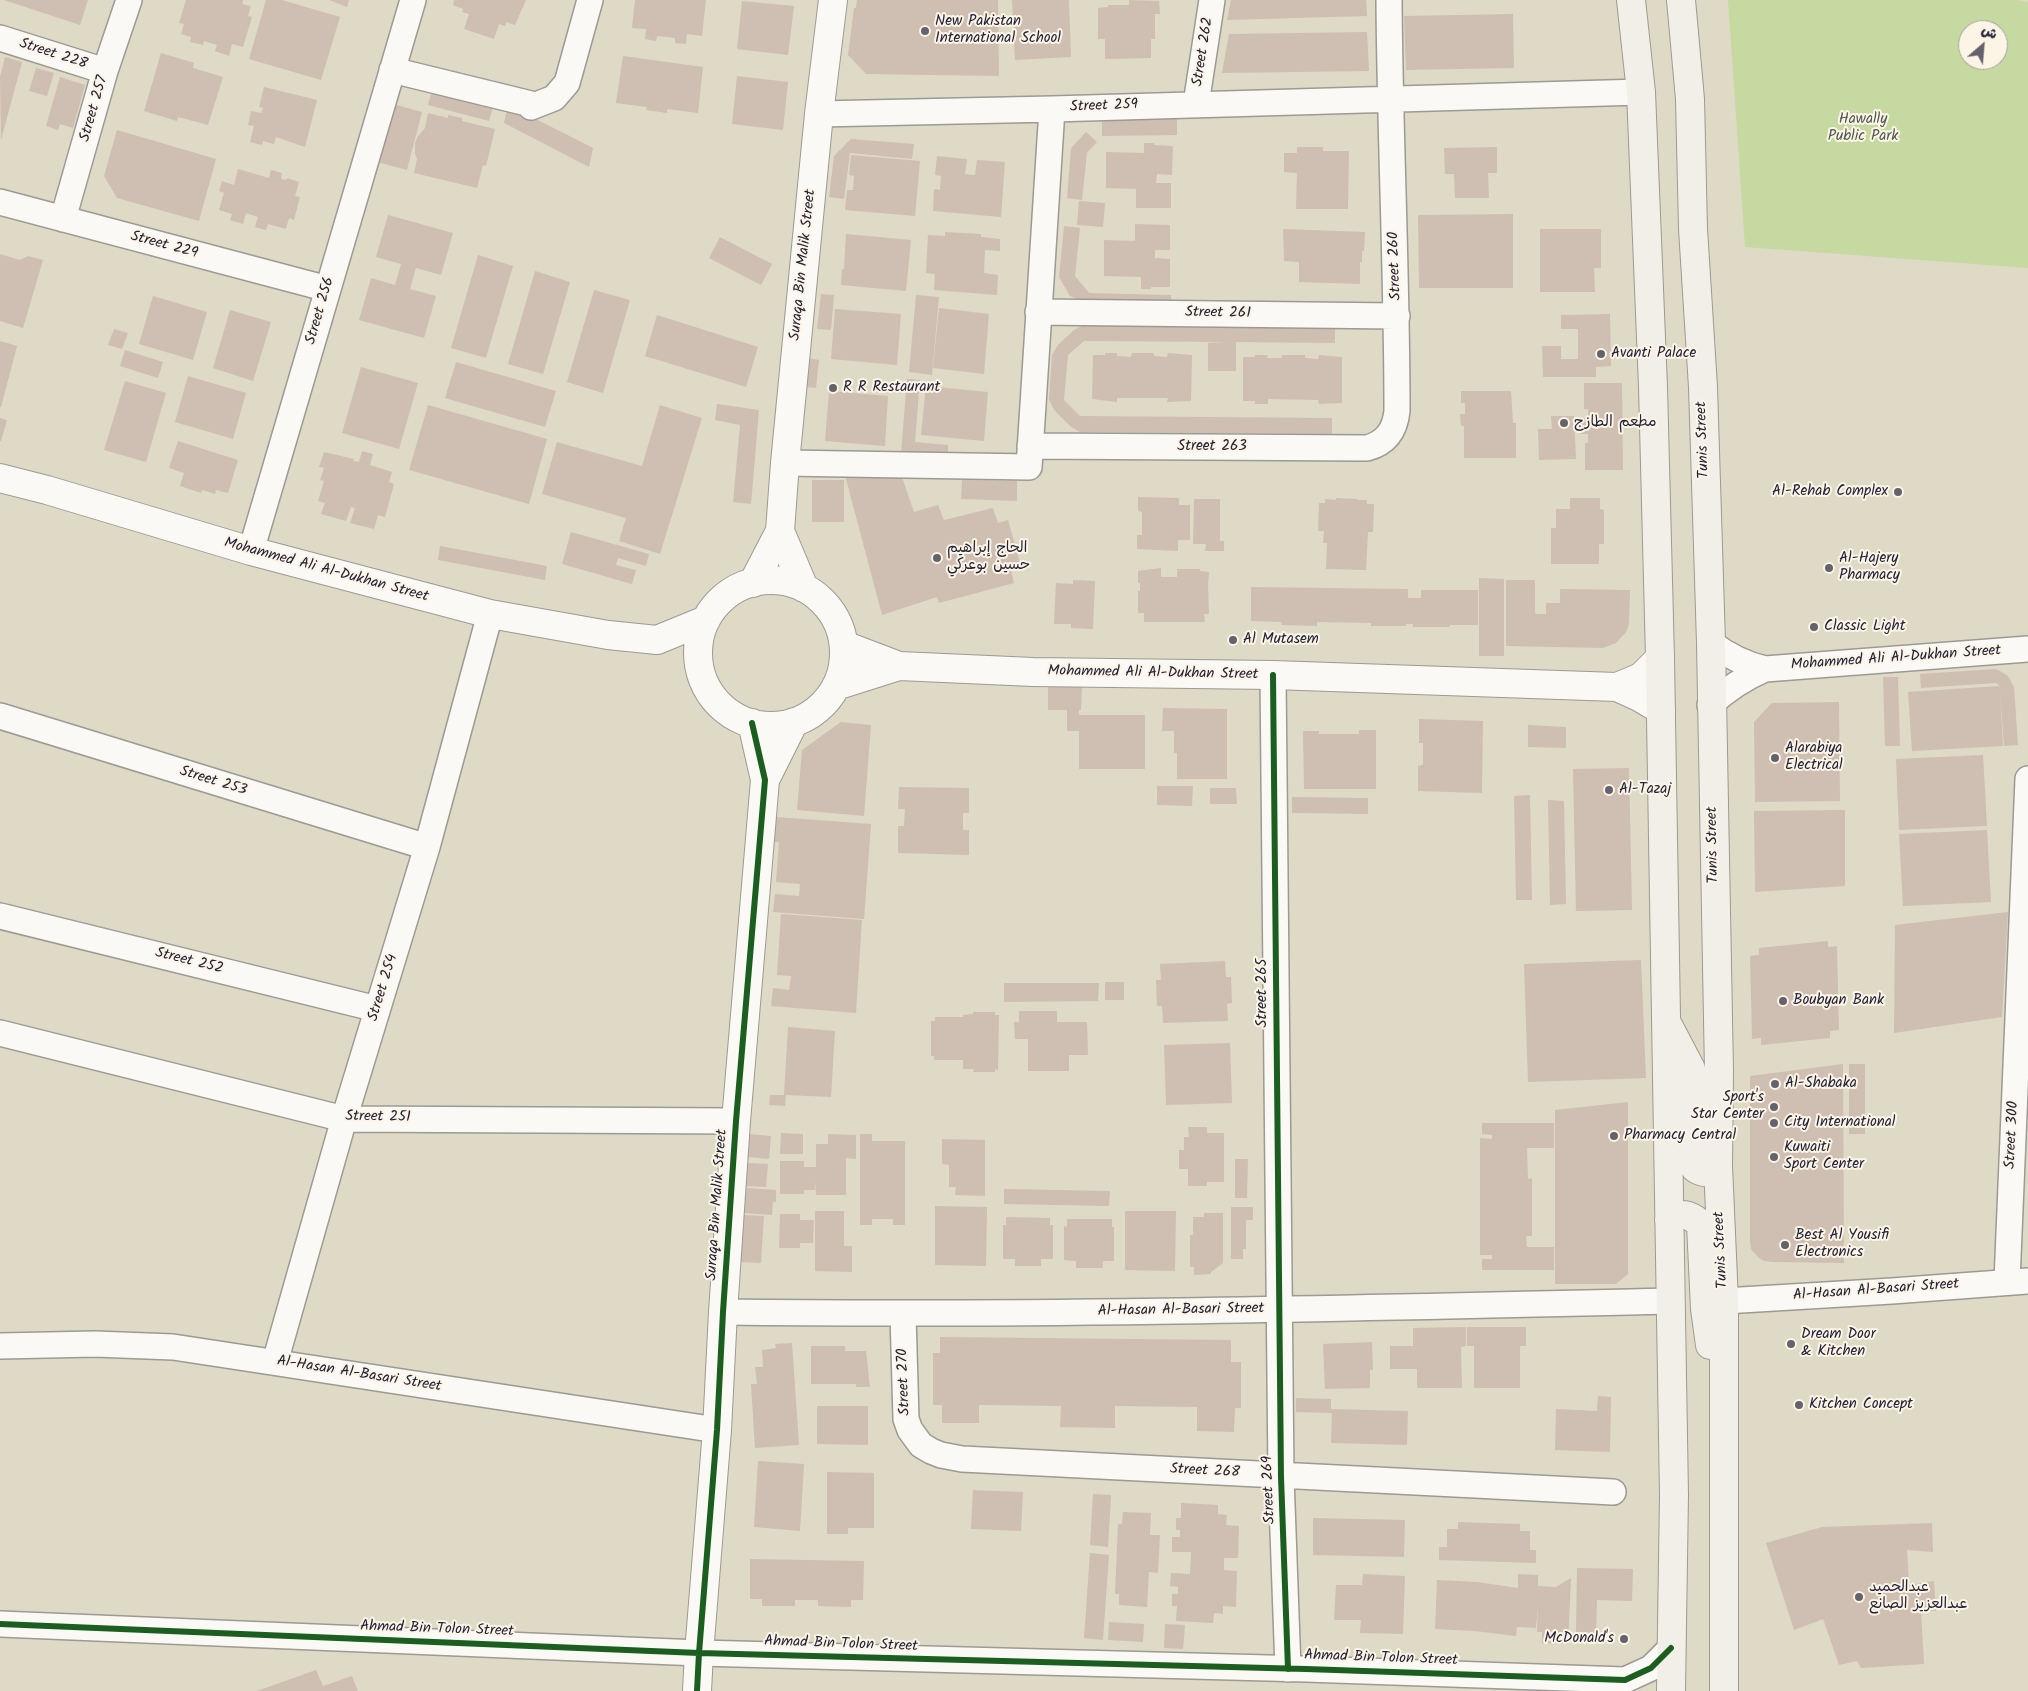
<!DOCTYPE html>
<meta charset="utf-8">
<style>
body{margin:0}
#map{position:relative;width:2028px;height:1691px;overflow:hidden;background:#dedac6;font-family:Kalam,"Playpen Sans Arabic",sans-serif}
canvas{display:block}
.north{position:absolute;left:1958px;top:20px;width:50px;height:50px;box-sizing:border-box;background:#fcf5e5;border:1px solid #a5a1a1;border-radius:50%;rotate:27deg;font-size:14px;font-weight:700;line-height:20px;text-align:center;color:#22223b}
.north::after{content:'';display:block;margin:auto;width:18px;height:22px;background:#64626c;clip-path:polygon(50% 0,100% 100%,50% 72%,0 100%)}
</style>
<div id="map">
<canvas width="2028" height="1691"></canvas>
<div class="north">ش</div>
</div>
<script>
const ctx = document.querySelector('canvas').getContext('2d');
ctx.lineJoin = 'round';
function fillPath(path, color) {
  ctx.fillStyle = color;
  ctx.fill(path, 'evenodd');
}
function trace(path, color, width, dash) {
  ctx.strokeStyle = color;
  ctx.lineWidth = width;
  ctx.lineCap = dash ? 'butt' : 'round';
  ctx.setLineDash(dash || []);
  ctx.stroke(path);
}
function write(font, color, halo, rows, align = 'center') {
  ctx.font = font + ' Kalam,"Playpen Sans Arabic",sans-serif';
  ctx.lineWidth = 4;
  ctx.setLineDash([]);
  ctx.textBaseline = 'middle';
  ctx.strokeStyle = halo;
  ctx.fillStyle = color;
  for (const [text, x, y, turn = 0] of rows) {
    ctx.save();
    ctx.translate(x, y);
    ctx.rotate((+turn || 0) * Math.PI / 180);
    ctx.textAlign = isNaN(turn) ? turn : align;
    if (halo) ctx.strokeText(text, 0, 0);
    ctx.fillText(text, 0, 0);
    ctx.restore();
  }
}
fillPath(new Path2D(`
 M1728 0H2017L2028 2V268L1745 247ZM1968 30H1998V60H1968Z`), '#c6d9a1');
fillPath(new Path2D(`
 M4 0H88L80 25Z
 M186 0H243L242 4 251 6 248 16 252 17 243 47 232 44 229 56 215 51 217 45 204 41 203 45 190 42 191 37 181 34 184 24 179 23Z
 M266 0H282L340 17 321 80 249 59Z
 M329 0H349L347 7Z
 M454 0H526L515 25 506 22 505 26 499 24 494 39 464 29 469 14 462 12 463 9 453 5Z
 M635 0H706L702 36 687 34 686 44 675 43V38L657 36 656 41 645 39 646 29 632 28Z
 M857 0H998L999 76 866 74 848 55 854 8H856Z
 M1012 0H1069L1071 57 1015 60Z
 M1129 0 1159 1 1160 14H1155V39H1151V58L1105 59V39H1098V8L1108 7V5H1129Z
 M1231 0H1366L1367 16 1227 20Z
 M742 1 794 6 788 55 737 49Z
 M1513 14 1514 68 1406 70 1404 16Z
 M1367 32 1369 71 1222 73 1229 34Z
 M161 53 194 63 193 68 223 77 208 125 178 117 177 121 144 111Z
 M623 56 703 67 698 113 667 109V113L646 110 647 107 616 103Z
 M5 57 22 62 1 140 0 77Z
 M36 68 54 73 47 96 29 91Z
 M737 76 788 82 783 130 732 124Z
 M60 77 85 85 73 128 60 124 58 130 46 126Z
 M433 86 494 103 489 121 428 105Z
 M264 87 317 100 305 147 276 137 274 144 263 141 262 145 250 142 254 126 248 125 251 111 261 113 263 108 259 107Z
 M389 103 422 112 407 170 373 161Z
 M508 105 593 148 589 167 504 123Z
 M428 113 448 118V115L462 118V121L495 129 486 166 483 165 477 188 414 173 417 159 415 154V143L418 136 425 128Z
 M1177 119V135L1102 136V120Z
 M117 130 216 159 199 221 117 198 104 176Z
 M1086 132 1097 142 1087 153 1082 200 1067 198 1071 148Z
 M851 139 914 144 912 159 850 153 844 199 829 197 834 156Z
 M1144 143H1154V145L1173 146 1172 175 1157 174 1156 183H1171V208H1136V189L1106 188V152L1144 153Z
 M1297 147H1323V151H1349L1348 209H1296L1297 173 1284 172V153H1297Z
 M1497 147V173H1488L1489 198H1455L1454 174H1445L1444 148Z
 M851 155 920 161 915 216 845 210 847 190H853L854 176 849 175Z
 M937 156 967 159 965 174 975 175 977 160 1005 162 1001 217 933 211 934 189 940 190 941 176 935 175Z
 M238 169 269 178 271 170 282 173 281 179 286 180 287 178 299 182 295 196 300 197 294 220 289 218 286 229 268 224 266 230 255 227 258 217 246 213 243 224 230 220 232 214 219 210 224 193 219 191 222 181 234 185Z
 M1079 201 1105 203 1103 227 1077 225Z
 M1513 214V288H1419L1418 215Z
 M388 215 453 233 441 275 416 268 410 289 436 296 424 338 359 320 371 278 395 285 401 264 376 257Z
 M1135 224 1170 225V250H1155V258L1170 259V287H1151V289H1141V277L1104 276V240L1135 241Z
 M1064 226 1080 228 1075 276 1089 293 1171 295V305L1085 302 1070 296 1059 277Z
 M1283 229 1365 232 1364 251H1362V262H1360V284L1299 282V262L1284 261Z
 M1540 229H1601V268H1594L1595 292H1540Z
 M945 232 981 234V237L1000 239V251L985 250 984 273 998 275 997 295 934 290 935 274 926 273 928 235 945 236Z
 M846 234 911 240 906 291 841 285 842 269H844Z
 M720 237 772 264 761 285 709 258Z
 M0 254 20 260 28 256 43 260 23 328 0 321Z
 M478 255 513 266 486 358 451 348Z
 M535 271 570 282 543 374 508 364Z
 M594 290 630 300 603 393 567 382Z
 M821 294 834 295 831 330 817 329Z
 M916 295 939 297 932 375 909 372Z
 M153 296 207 312 193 360 139 344Z
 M939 308 989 314 984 374 933 368Z
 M835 309 901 314 897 365 831 359Z
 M230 310 271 322 253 381 213 368Z
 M1610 314 1611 366 1596 367V377H1543L1542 346H1561V359H1578V329H1561V315Z
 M657 315 758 347 746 387 645 356Z
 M1084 325 1335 327V343L1236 342V371H1208V343L1226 342 1084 341 1068 355 1064 400 1080 416 1332 418V434L1080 432 1070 426 1054 410 1049 399 1052 355 1058 345 1074 330Z
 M114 329 128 333 122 349 108 345Z
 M0 341 17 346 1 407H0Z
 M125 350 163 362 158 378 120 366Z
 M1105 353H1117V356L1131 357 1132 353H1154V356L1167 357 1168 353 1192 355 1191 401 1167 402 1168 398H1117V402L1092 399 1093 355H1105Z
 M1255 355H1268L1267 358H1282V355H1305V358L1318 359 1319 355 1342 357V403L1319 404 1318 400 1268 399V404H1255V401H1243V357H1255Z
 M808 358 819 360 816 388 805 387Z
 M456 362 556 391 545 427 445 398Z
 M361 367 418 383 399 449 342 433Z
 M188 376 246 393 233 439 175 422Z
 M907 379 920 380 915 442 948 445V458L901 454Z
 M125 381 166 393 146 462 104 450Z
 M1584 383H1622L1623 470H1585V443H1588V434H1580V418H1588V409H1584Z
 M926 386 988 392 984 441 921 435Z
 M829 391 888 396 885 446 825 441Z
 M1461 391H1511L1513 423H1516V458H1464V426H1461L1460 414H1465V403H1461Z
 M717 404 759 410 751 504 733 502 740 425 715 420Z
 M428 405 547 439 529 504 409 470Z
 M660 405 702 418 660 554 619 541 626 518 542 494 557 442 642 466Z
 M1551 416H1574L1576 459 1539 460 1538 429H1552Z
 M0 418 7 420 1 441H0Z
 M178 441 238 460 228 493 216 490 215 494 202 490 201 493 180 486 184 473 169 468Z
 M362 451 373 454 370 465 392 472 389 482 394 484 385 517 378 515 374 529 350 523 355 508 351 507 346 521 321 514 325 503 318 501 324 481 320 480 324 468 319 467 324 452 354 459 353 461 359 462Z
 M845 475 902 477 914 512 938 505 944 520 993 508 998 523 1008 520 1020 563 1010 566 1014 583 939 603 937 597 882 615Z
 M812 480H844V522H812Z
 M962 480 1017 481V501L961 499Z
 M1138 497 1179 498V505H1190V540H1178V551L1137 549V535H1142V512L1138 511Z
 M1336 498 1357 499V500H1367V504H1374L1373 532H1368L1366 570 1326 569 1327 543H1323L1324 531H1318L1319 503H1325V499L1336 500Z
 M1570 498H1600V509L1604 510V544H1599V564H1551V528H1556V509H1570Z
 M1194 499H1220V541H1224V551H1205L1206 544H1193Z
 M571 532 649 554 646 566 618 558 616 565 636 570 632 584 562 564Z
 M440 546 547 566 545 580 438 560Z
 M1161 568V577H1177V569H1200V571L1209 572 1208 585 1209 614H1204L1205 622H1144V613H1138V591H1140V583H1138V571Z
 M1479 578 1504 579V656H1479Z
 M1073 580 1095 581 1093 629 1071 628V624H1054L1056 583 1073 584Z
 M1506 580H1535V613L1536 614H1546V603H1560V589L1630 590 1629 625 1626 632 1616 643 1603 648 1506 646Z
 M1251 587 1408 589V598H1421V590H1478V625H1450L1449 627H1413V624H1406V626H1371V623L1317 622V626L1281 625 1282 622 1251 621Z
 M1996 669 2007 675 2014 687 2018 745 2004 746 2000 689 2003 746 1912 751 1908 692 2000 686 1996 683 1921 688 1920 674Z
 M1883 677H1898L1900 746H1885Z
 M1048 686H1082L1081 710H1079V715H1145V769H1079V731H1067V710H1048Z
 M1839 702 1840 801 1755 802 1754 722 1772 703Z
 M1163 708 1227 709V779H1177V753H1174V731H1162Z
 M1419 719 1483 721 1482 793 1418 791V766L1423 765V743H1419Z
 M841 722 871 725 864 816 797 810 802 750Z
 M1528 725 1566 727V748L1528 747Z
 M1359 730H1376V789H1304L1303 731H1319V734H1359Z
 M1983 755 1987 826 1899 830 1896 759Z
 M1629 768 1632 910 1576 911 1573 769Z
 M1157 786H1193L1192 806 1157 805Z
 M899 787 969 788V813H963V830H969V855L898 853V826H904L905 809H898Z
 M1210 788H1236L1237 804H1210Z
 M1530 795 1532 900H1516L1514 796Z
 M1292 797 1368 798V814L1292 813Z
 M1548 800 1564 801 1566 904 1550 905Z
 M1845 810V886L1755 892 1754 811Z
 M776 817 871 824 864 919 773 912 775 894 799 896 800 884 776 882 779 842H774Z
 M1987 830 1991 902 1903 906 1899 834Z
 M2008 912 2002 1017 1894 1033 1895 925Z
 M781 914 862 920 856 1013 771 1006 773 988 789 990 791 976 777 975Z
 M1828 941V947L1837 946 1839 1030 1830 1031V1038L1761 1045V1038L1752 1039 1750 956 1759 955V948Z
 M1641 960 1646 1078 1528 1082 1524 964Z
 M1225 961 1226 977H1231L1232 1003 1227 1004 1228 1021 1163 1023 1162 1006H1157L1156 980H1161L1160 964Z
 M1105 982H1124V1000H1105Z
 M1004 983H1099L1098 1001 1004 1002Z
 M1019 1011H1057V1022H1087L1088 1055H1069V1071H1028V1039H1015L1014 1022H1019Z
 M973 1012H995V1015H999L998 1070 995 1069V1072H973L974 1069H963V1060H934V1056H931V1021H935V1017H963V1015L973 1014Z
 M788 1027 835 1031 831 1097 786 1095 785 1106 769 1105 770 1095H784Z
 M1230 1043 1232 1103 1166 1105 1164 1045Z
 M1843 1064 1844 1263 1773 1262 1764 1261 1757 1256 1751 1249 1750 1241V1076Z
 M1849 1064H1865V1134H1849Z
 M1628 1102V1274L1616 1284H1555V1110Z
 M1482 1123H1554V1148H1527L1528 1179 1532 1178V1236H1526L1527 1247H1554V1270H1482V1259H1492V1255H1480V1138L1492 1139V1135L1482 1134Z
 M1188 1127H1207V1133H1224V1182H1207V1186H1188V1169H1179V1150H1184V1137H1189Z
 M781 1133 803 1134V1154H780Z
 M749 1134 771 1136 769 1159 748 1157Z
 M828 1134 856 1135V1159L846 1158V1195H816L815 1181V1190H804V1194H780V1161H804V1167H816V1144H828Z
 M860 1134H872V1141H905V1225H893V1219H872V1225H860Z
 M942 1139 985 1140V1196L955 1195 956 1187H949V1165L942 1164Z
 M1235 1159H1248L1247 1198H1235Z
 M747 1163 768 1164 766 1187 746 1186Z
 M746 1188 776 1190V1202H773L772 1215 744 1213Z
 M1004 1189 1110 1191 1109 1206 1004 1204Z
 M935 1206 987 1207 986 1266 935 1265Z
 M1231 1207H1253V1220H1246V1249H1243V1259H1231Z
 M815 1211H844V1246H852V1272L815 1271Z
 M1125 1211H1176L1175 1271 1125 1270Z
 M1204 1213H1223V1263L1211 1272V1274L1194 1275V1267H1190V1235H1193V1217H1204Z
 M780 1214H800V1220H814L813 1243H800V1248H779Z
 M742 1215 764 1216 761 1263 739 1262Z
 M1006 1217 1050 1218V1225H1053V1259H1041V1266H1015V1259H1003V1225H1006Z
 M1067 1219H1112V1227H1114V1261H1103V1268H1076V1261L1064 1260V1226L1067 1227Z
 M1466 1327V1346L1461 1347 1462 1388H1417V1369H1390V1346H1413V1328Z
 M1467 1327H1526V1346H1520V1388H1474V1346H1467Z
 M940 1337 1231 1340V1362H1241V1408H1235L1234 1432 1197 1431V1407L1115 1406V1428L1060 1427 1061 1406 979 1405V1423H942V1405H933V1353H940Z
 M1372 1342 1373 1370H1370V1388L1325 1389 1323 1344Z
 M792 1343 799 1445 755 1448 751 1384H757L755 1367H763L762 1350 776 1348 775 1344Z
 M811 1346H845V1351H866L870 1387H856V1384H811Z
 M1598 1396 1611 1397 1610 1452 1555 1450 1556 1409 1597 1411Z
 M1296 1398 1331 1399V1409L1408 1411 1407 1445 1331 1443 1332 1413 1296 1412Z
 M817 1406H868V1445L817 1444Z
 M758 1461 804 1464 800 1531 754 1527Z
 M827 1472 874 1473V1528H848V1534H827Z
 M973 1490 1023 1492 1021 1531 971 1529Z
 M1093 1494 1111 1495 1108 1547 1090 1545Z
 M1181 1503 1218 1505V1514L1227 1515 1226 1525 1239 1526 1238 1558H1224V1570L1237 1571 1236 1607 1223 1606V1614L1214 1613 1213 1623 1176 1621 1177 1606H1172V1594H1178V1587L1170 1586 1171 1573 1190 1574 1191 1552H1172V1537H1180V1530H1176V1518H1181Z
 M1123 1512 1151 1513 1150 1535H1160L1158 1573 1149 1572 1147 1607 1119 1605V1594H1115L1118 1524H1122Z
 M1313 1518 1405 1520 1404 1557 1313 1555Z
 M1458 1522 1520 1524V1531H1530V1550H1536V1563L1439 1560V1547H1447V1529H1458Z
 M1932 1523 1933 1552 1907 1550 1909 1585 1934 1581 1936 1611 1921 1610 1924 1664 1861 1668 1857 1661 1839 1665 1823 1619 1794 1630 1766 1543 1822 1527Z
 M1090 1553 1109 1555 1103 1640 1084 1638Z
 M750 1559 864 1561 863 1600H851V1607L818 1606V1600H795V1606H762V1599H750Z
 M1577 1568 1633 1569 1632 1601 1597 1600 1596 1633 1576 1632Z
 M1363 1574 1405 1576 1403 1634 1360 1633 1361 1620H1334L1336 1585H1362Z
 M1518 1574 1538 1575V1586L1556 1587 1571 1578 1568 1644 1542 1643V1632H1537L1538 1606 1536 1628 1517 1627 1516 1636 1475 1631 1435 1629 1437 1580 1477 1582 1518 1588Z
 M1109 1622 1144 1624 1143 1642 1108 1640Z
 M1165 1624 1185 1625 1183 1649 1164 1648Z
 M316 1670 323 1686 352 1676 358 1691H257Z`), '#cfbeb2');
const minor = new Path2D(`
 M0 38 105 71
 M392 70 535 105 531 107
 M1196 104 1212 0
 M531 107 554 98 567 83 590 0
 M819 114 1052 109 1641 92
 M0 202 328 289
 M63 219 105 71 129 0
 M1038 312 1397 316
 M1030 446 1367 448C1386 443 1395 430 1397 411 1397 274 1390 137 1389 0
 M785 463 1029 467 1052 109
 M251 551 413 0
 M1711 643C1728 656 1744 664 1765 669L2028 649
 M1273 675 1281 1477 1288 1669
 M1710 705C1727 689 1744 678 1765 669
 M0 716 427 847
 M0 916 377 1009
 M0 1033 344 1119 736 1121
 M2007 1281 2028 779
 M1724 1301 1892 1291 2028 1281
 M723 1312C1039 1316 1354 1308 1670 1301
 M903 1314 906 1419 910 1430 921 1445 931 1451 941 1455 962 1459 1613 1492
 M0 1346 95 1344 173 1347 717 1430
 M275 1362 344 1119 427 847 490 614
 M0 1624 699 1653 1306 1669 1625 1680 1651 1668 1671 1648`);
const tertiary = new Path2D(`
 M0 478 47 490 251 551 490 614 608 635 657 640 706 620
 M780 531 804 588
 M698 653a73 73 0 1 1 146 0a73 73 0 1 1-146 0Z
 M753 583 780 531 785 463 819 114 833 0
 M844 645 899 666 1033 672 1273 675 1617 687 1641 677 1660 658
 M836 686 899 666
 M1617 687 1639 697 1661 710
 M765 780 794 722
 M697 1691 699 1653 717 1430 723 1312 736 1121 765 780 752 723`);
const secondary = new Path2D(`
 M1631 0 1641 92 1653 387 1660 658 1674 1495 1671 1691
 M1681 0 1690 99 1693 229 1703 387 1711 643 1719 1072 1718 1166 1724 1301V1691
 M1668 1025 1691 1069 1695 1168C1703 1174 1710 1173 1718 1166
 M1669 1220C1683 1213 1688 1213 1701 1224L1705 1309 1710 1345`);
trace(minor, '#9c9a92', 28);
trace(tertiary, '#9c9a92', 30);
trace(secondary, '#9c9a92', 30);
trace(minor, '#faf9f6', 25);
trace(tertiary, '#faf9f6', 28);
trace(secondary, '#f2efe8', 28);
trace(new Path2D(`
 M1273 675 1281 1477 1288 1669
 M0 1624 699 1653 1306 1669 1625 1680 1651 1668 1671 1648
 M697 1691 699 1653 717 1430 723 1312 736 1121 765 780 752 723`), '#1b5e20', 6);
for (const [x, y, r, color] of [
 [925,31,5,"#64626c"],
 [1601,354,5,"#64626c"],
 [833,388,5,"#64626c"],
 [1564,423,5,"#64626c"],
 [1898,492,5,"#64626c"],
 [937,558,5,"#64626c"],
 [1829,568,5,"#64626c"],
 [1814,627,5,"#64626c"],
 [1233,640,5,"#64626c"],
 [1775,758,5,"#64626c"],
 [1609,790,5,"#64626c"],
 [1783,1001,5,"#64626c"],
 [1775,1084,5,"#64626c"],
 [1774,1107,5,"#64626c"],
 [1774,1123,5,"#64626c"],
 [1614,1136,5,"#64626c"],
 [1774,1157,5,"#64626c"],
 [1785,1245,5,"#64626c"],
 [1791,1344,5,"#64626c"],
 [1799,1405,5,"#64626c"],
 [1859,1597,5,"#64626c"],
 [1624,1639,5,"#64626c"]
]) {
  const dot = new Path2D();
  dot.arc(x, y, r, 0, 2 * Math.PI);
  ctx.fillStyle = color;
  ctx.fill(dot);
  trace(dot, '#fcf5e5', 2);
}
write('15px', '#22223b', '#fcf5e5', [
 ["New Pakistan",935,22],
 ["International School",935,39],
 ["Avanti Palace",1611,354],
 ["R R Restaurant",843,388],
 ["مطعم الطازج",1574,423],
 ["Al-Rehab Complex",1888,492,"right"],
 ["الحاج إبراهيم",947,549],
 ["حسين بوعركي",947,566],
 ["Al-Hajery",1839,559],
 ["Pharmacy",1839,576],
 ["Classic Light",1824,627],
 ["Al Mutasem",1243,640],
 ["Alarabiya",1785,749],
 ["Electrical",1785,766],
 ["Al-Tazaj",1619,790],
 ["Boubyan Bank",1793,1001],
 ["Al-Shabaka",1785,1084],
 ["Sport's",1764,1098,"right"],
 ["Star Center",1764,1115,"right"],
 ["City International",1784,1123],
 ["Pharmacy Central",1624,1136],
 ["Kuwaiti",1784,1148],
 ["Sport Center",1784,1165],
 ["Best Al Yousifi",1795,1236],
 ["Electronics",1795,1253],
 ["Dream Door",1801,1335],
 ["& Kitchen",1801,1352],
 ["Kitchen Concept",1809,1405],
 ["عبدالحميد",1869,1588],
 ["عبدالعزيز الصانع",1869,1605],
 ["McDonald's",1614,1639,"right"]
], 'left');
write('15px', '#22223b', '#fcf5e5', [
 ["Street 262",1204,52,-81],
 ["Street 228",53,55,18],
 ["Street 259",1104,107,-2],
 ["Street 257",95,109,-74],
 ["Street 229",164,246,15],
 ["Suraqa Bin Malik Street",804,265,-84],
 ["Street 260",1396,266,-92],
 ["Street 256",321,311,-74],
 ["Street 261",1218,314,1],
 ["Tunis Street",1704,440,-92],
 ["Street 263",1212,447],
 ["Mohammed Ali Al-Dukhan Street",326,571,15],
 ["Mohammed Ali Al-Dukhan Street",1896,659,-4],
 ["Mohammed Ali Al-Dukhan Street",1153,674,1],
 ["Street 253",213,782,17],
 ["Tunis Street",1714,845,-91],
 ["Street 252",189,962,14],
 ["Street 254",384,988,-73],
 ["Street 265",1263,993,-90],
 ["Street 251",378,1118,1],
 ["Street 300",2013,1135,-87],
 ["Suraqa Bin Malik Street",718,1205,-86],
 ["Tunis Street",1722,1250,-93],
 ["Al-Hasan Al-Basari Street",1876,1291,-4],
 ["Al-Hasan Al-Basari Street",1181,1311,-1],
 ["Al-Hasan Al-Basari Street",359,1375,9],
 ["Street 270",905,1382,-92],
 ["Street 268",1205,1472,3],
 ["Street 269",1270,1490,-92],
 ["Ahmad Bin Tolon Street",437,1630,2],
 ["Ahmad Bin Tolon Street",841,1645,2],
 ["Ahmad Bin Tolon Street",1381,1659,2]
]);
write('15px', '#4e5951', '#fcf5e5', [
 ["Hawally",1863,120],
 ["Public Park",1863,137]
]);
</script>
